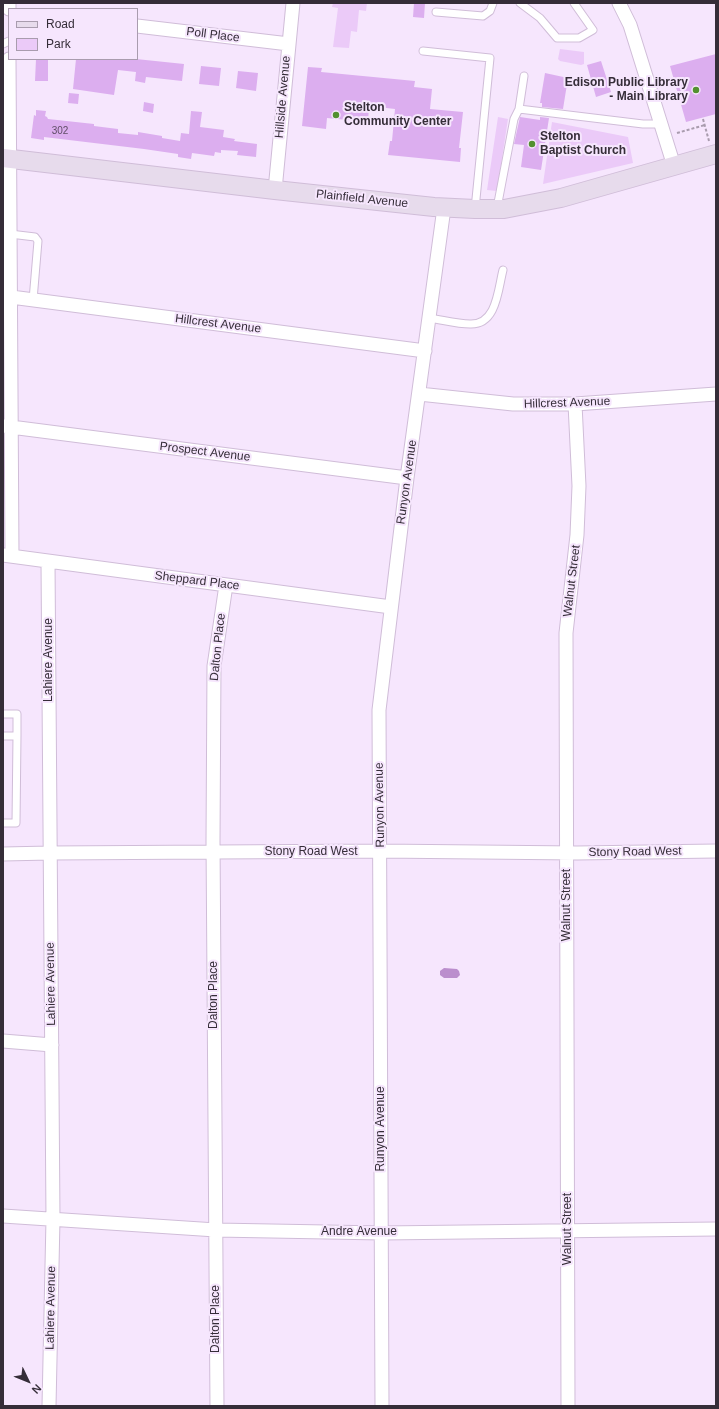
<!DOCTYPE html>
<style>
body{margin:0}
#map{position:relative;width:719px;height:1409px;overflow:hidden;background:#f6e6fd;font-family:Helvetica,sans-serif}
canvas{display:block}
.frame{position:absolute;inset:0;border:4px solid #352d38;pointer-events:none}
.legend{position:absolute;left:8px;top:8px;width:130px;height:52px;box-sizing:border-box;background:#f6e6fd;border:1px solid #a99cae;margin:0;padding:5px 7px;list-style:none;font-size:12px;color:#352d38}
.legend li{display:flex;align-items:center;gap:8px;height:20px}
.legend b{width:20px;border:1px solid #a99cae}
.north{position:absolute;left:8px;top:1361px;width:40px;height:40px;-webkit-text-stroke:3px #f6e6fd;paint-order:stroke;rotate:133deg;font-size:11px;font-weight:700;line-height:16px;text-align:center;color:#352d38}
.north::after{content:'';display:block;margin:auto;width:14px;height:18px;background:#352d38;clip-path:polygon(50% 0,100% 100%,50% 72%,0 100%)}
</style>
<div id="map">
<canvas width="719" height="1409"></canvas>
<div class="frame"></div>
<ul class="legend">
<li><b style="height:5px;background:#e7dbec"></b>Road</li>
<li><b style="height:11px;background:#ebcaf8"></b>Park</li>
</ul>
<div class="north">N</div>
</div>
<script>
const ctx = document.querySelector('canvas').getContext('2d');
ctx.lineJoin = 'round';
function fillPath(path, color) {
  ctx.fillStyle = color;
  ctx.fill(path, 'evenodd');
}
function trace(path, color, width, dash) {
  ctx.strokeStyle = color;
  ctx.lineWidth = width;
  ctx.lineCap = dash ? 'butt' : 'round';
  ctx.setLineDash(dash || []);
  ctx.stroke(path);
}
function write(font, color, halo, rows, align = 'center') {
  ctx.font = font + ' Helvetica,sans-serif';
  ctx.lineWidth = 4;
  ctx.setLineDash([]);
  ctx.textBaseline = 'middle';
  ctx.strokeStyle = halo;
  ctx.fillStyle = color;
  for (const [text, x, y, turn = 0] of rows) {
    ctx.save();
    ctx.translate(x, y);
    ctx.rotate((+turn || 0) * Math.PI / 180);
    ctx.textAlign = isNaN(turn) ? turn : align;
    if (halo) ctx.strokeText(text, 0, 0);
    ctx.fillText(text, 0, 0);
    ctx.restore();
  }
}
fillPath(new Path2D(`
 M333 3H367L366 11 359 10 357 32 351 31 349 48 333 47 338 8 332 7Z
 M560 49 584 52V64L581 65 560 61 558 59Z
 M498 117 508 119 497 191 487 190Z
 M552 122 628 137 633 163 543 184Z`), '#ebcaf8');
fillPath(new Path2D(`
 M444 968 457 969 459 971 460 975 457 978H444L440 975V971Z`), '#bb8ecd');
fillPath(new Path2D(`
 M414 3H425L424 18 413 17Z
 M716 54V114L686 122 670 66Z
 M36 59H48V81H35Z
 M76 59H136L184 64 182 81 146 77 145 83 135 81 136 72 118 70 114 95 73 89Z
 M601 61 611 92 596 97 587 65Z
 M201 66 221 68 219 86 199 84Z
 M308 67 322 68 321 72 415 81 414 87 432 89 430 109 463 112 459 148H461L460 162 388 155 390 141H392L395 109 369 106 368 122 327 118 326 129 302 126Z
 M238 71 258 73 256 91 236 88Z
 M545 73 568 78 563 109 542 107V103H540Z
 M69 93 79 94 78 104 68 103Z
 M144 102 154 104 153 113 143 111Z
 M36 110 46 111 45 116 47 117 48 119 94 124V126L118 129V133L138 135V132L162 136V138L180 141 181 133 189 134 191 111 202 112 200 127 224 130 223 137 235 139 234 141 257 144 256 157 237 155 238 151 221 150V153L215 152 214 156 192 153 191 159 178 157V154L144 149 44 137V140L31 138 34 115 36 116Z
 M520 117 540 120V117L549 118 541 170 521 167 524 145 514 144Z`), '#dcaeef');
const service = new Path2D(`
 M520 3 540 18 557 38H579L593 30 574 3
 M436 12 483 16 490 11 493 3
 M3 44 9 41
 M423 51 490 58 475 209
 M519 109 643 124H660
 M497 208 514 119 519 109 524 76
 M10 234 35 237 38 241 33 300
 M429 318C443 320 457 324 470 324 497 325 498 289 503 270
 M3 714H17V736H3
 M3 823H16L17 736`);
const minor = new Path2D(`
 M9 3V9
 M619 3 630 25 674 166
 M137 26 289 44
 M9 59 12 556
 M275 190 293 3
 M11 297 425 351
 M419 394 513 404H575L716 394
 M3 426 407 478
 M3 555 391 607
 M48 562 53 1219 49 1406
 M3 854 50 853 380 851 577 853 716 851
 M3 1041 52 1045
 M3 1216 216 1230 382 1233 716 1229
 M217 1406 213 841 214 666 226 585
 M382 1406 379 710 407 478 444 208
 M568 1406 566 633 577 535 579 486 575 404`);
const secondary = new Path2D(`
 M3 158 275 190 434 207 475 209H504L561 198 716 154`);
trace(service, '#d0bdd8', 9);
trace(minor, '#d0bdd8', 15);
trace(secondary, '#d0bdd8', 20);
trace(new Path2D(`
 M703 119 709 141
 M677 133 705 125`), '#a99cae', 2, [3, 2]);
trace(service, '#fff', 7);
trace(minor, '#fff', 13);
trace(secondary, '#e7dbec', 18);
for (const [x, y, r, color] of [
 [696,90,4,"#529030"],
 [336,115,4,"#529030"],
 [532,144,4,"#529030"]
]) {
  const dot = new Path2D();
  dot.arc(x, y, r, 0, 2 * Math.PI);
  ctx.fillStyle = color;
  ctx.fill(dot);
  trace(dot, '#f6e6fd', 1.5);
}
write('10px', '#5f4d66', null, [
 ["302",60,131]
]);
write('12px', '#352d38', '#f6e6fd', [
 ["Poll Place",213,35,7],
 ["Hillside Avenue",283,97,-85],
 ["Plainfield Avenue",362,199,6],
 ["Hillcrest Avenue",218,324,7],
 ["Hillcrest Avenue",567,403,-2],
 ["Prospect Avenue",205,452,7],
 ["Runyon Avenue",407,482,-82],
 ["Sheppard Place",197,581,7],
 ["Walnut Street",572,581,-83],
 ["Dalton Place",218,647,-84],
 ["Lahiere Avenue",49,660,-90],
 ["Runyon Avenue",380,805,-91],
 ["Stony Road West",311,852],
 ["Stony Road West",635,852,-1],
 ["Walnut Street",567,905,-90],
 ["Lahiere Avenue",51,984,-91],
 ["Dalton Place",214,995,-90],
 ["Runyon Avenue",381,1129,-90],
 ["Walnut Street",568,1229,-90],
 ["Andre Avenue",359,1232],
 ["Lahiere Avenue",51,1308,-89],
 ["Dalton Place",216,1319,-90]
]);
write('bold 12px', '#352d38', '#f6e6fd', [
 ["Edison Public Library",688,83,"right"],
 ["- Main Library",688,97,"right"],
 ["Stelton",344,108],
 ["Community Center",344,122],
 ["Stelton",540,137],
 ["Baptist Church",540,151]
], 'left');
</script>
